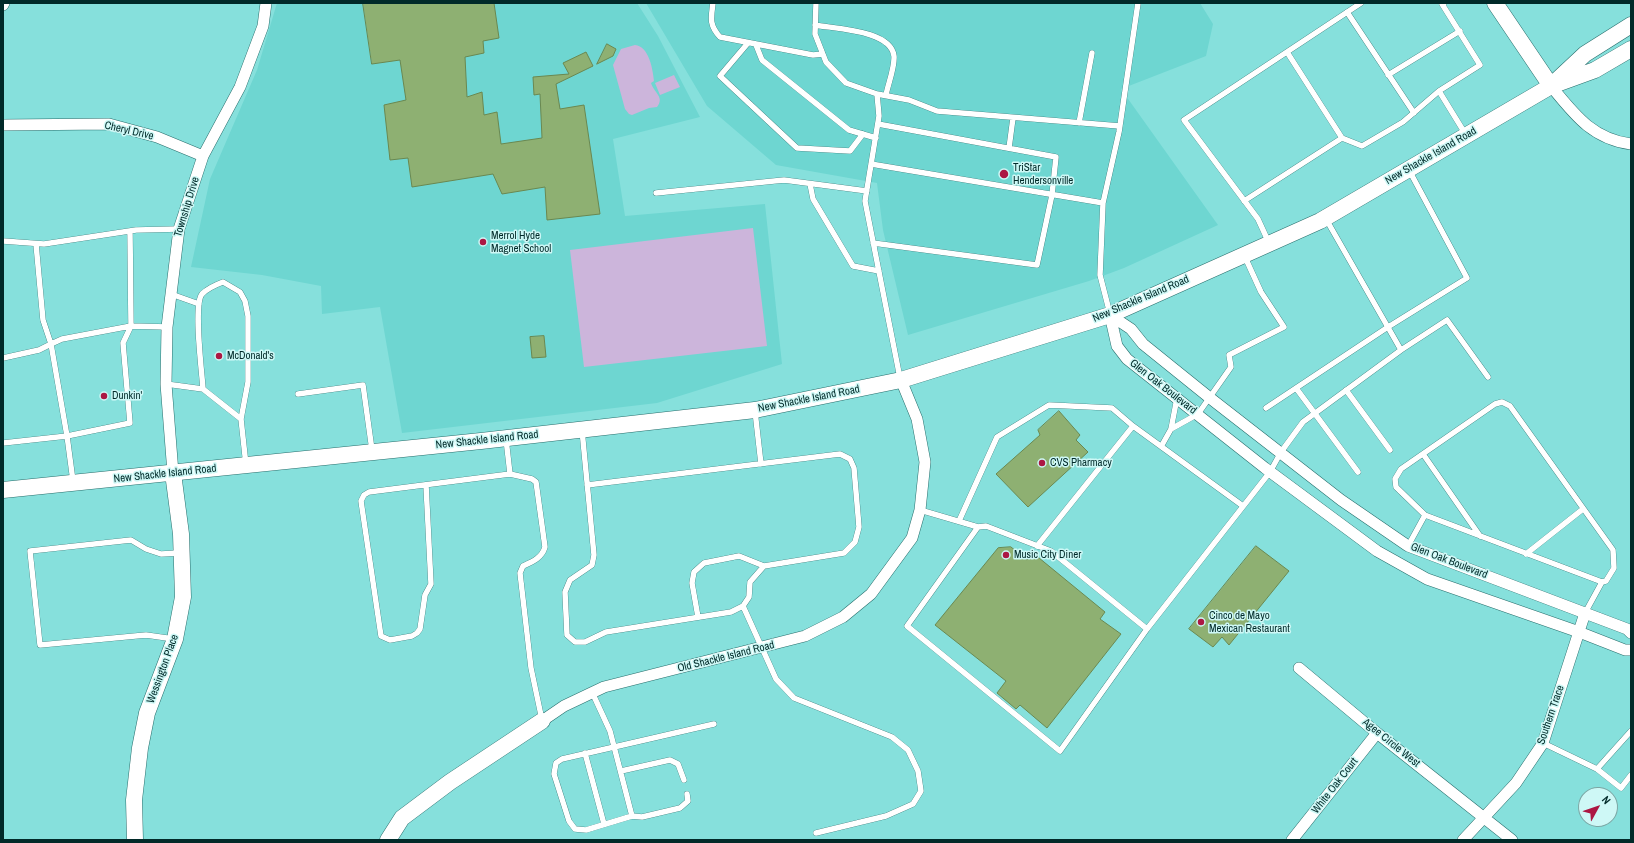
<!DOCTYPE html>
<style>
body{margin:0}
#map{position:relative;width:1634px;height:843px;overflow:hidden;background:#86e0dc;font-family:"Archivo Narrow",sans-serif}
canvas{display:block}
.frame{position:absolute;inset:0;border:4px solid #012a29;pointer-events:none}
.north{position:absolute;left:1578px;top:787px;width:40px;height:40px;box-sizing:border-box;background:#cef8f6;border:1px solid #7ca6a4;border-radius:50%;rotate:50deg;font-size:11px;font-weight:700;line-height:16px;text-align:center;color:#012a29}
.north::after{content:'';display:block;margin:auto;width:14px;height:18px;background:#ac1743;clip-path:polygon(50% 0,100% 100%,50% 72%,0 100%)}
</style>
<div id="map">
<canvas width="1634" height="843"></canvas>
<div class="frame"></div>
<div class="north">N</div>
</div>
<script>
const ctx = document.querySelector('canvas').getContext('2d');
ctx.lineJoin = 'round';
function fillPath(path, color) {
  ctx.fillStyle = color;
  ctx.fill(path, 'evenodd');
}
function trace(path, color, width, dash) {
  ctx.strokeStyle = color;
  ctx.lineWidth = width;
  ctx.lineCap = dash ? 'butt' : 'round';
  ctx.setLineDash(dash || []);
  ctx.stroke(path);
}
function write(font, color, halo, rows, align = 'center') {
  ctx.font = font + ' "Archivo Narrow",sans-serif';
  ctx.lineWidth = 3;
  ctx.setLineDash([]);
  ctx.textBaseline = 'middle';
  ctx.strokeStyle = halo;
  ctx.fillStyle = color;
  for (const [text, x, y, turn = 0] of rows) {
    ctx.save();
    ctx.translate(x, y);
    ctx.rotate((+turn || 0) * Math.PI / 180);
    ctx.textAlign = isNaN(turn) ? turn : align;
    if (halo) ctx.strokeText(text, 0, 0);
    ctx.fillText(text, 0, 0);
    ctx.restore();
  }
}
fillPath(new Path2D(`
 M277 3H637L658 36 700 117 613 139 625 216 765 204 782 364 657 403 402 433 380 307 322 314 321 286 262 275 191 267 210 179 257 70Z
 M646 3H1200L1213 24 1206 56 1121 89 1218 225 1124 268 1089 281 908 335 883 230 877 183 776 165 707 106Z`), '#6ed6d1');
fillPath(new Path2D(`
 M635 45C649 46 653 70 654 81L651 83C654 93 665 97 657 107L649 108 632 115 629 114 625 109 613 65 621 49Z
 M674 75 680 87 660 95 655 83Z
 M753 228 767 346 584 367 570 250Z`), '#ccb5db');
const building = new Path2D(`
 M363 3H494L499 38 483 41 484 53 465 57 467 97 482 92 484 115 497 112 501 144 542 138 540 94 534 95 533 77 569 74 563 63 586 52 593 66 556 84 560 109 584 105 600 214 547 220 545 187 502 194 493 174 412 187 408 158 390 160 384 105 406 100 400 60 372 64Z
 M607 44 616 49 613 56 597 64Z
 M544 336 546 357 532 358 530 337Z
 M1059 411 1080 435 1076 440 1088 452 1028 507 996 474 1040 435 1038 430Z
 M1256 546 1289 571 1229 645 1222 637 1213 647 1189 629Z
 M1011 547 1027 560 1033 553 1105 612 1100 619 1121 634 1047 728 1020 705 1016 709 997 693 1006 681 935 625 998 548Z`);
fillPath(building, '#8eb072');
trace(building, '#6a8850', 1);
const lane = new Path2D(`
 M713 3C711 18 709 25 720 37L813 55 823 54
 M816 3 815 34 826 62 846 83 877 94 879 116 865 201 900 378
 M1444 3 1442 4 1480 65 1439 91 1466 135
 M1347 12 1414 113
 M815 25C836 29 891 30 894 56 895 67 888 84 886 95
 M748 43 720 76 797 148 850 151 863 134
 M756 45 762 60 849 130 876 138
 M1287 52 1342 138
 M1388 75 1460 31
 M877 94 909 100 937 111 1120 126
 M1079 123 1092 53
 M1009 148 1013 118
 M871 164 1103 203
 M810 184 813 199 853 266 879 271
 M656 193 784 180 867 191
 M1244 201 1342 138 1362 146 1403 122 1439 91
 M3 241 44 244 136 230 179 229
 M873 243 1037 265 1052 195 1056 157 878 124
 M1269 243 1258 219 1184 120 1361 3
 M36 244 43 320 51 344 62 339 131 326 167 327
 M171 294 199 304
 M1110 314 1100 275 1103 203 1119 132 1138 3
 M1401 350 1447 320 1488 377
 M3 358 39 350 51 344 67 436 130 423 123 343 131 326 130 232
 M166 384 203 389 241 419
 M1296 388 1358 472
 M203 389C202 372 193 305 202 294 208 288 215 285 223 282L240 292 245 301 248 316V382L241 419 246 465
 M1346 390 1390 450
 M298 394 363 385 372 450
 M1266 408 1388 327 1467 278 1409 170
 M755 411 761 464
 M1171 429 1198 414 1231 367 1229 355 1284 327 1261 292 1245 257
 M582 430 594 555 592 565 570 580 565 592 567 635 575 642H585L606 632 731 612 743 606 749 597 750 582 764 566 844 553 855 542 859 527 854 468 850 459 840 454 587 485
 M506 439 510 474
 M3 443 67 436 73 481
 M1162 445 1171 429 1177 398
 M1423 454 1480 536
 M426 485 431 584 425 595 420 629 417 633 412 636 390 640 381 636 361 501 364 495 369 492 510 474 532 479 536 482 545 547C542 558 532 562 523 566L520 573 531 668 542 720
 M920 510 978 527 986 526 1051 551 1147 629 1270 472 1281 452 1303 422 1401 350 1326 219
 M1425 515 1602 582
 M959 521 997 437 1049 405 1112 408 1133 426 1243 506
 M978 527 907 626 1060 751 1147 629
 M1037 546 1133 426
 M1408 546 1425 515 1396 487 1395 479 1401 469 1495 404 1502 402 1510 406 1613 550 1614 568 1606 581 1602 582 1585 613
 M1526 554 1583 509
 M743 606 776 679 794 698 892 737 908 750 918 771 921 791 913 804 886 816 816 833
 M698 617 692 583 694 572 704 563 739 556 764 566
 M174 639 146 635 40 645 30 551 131 540 146 549 161 554 179 553
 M592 692 610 731 632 816
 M1543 743 1597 769 1631 731
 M585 753 604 824
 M1597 769 1621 788 1631 775
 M621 771 670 760 678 764 684 780
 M687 794 688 801 680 808 642 817 632 816 586 830 575 829 569 821 554 774 556 763 562 759 714 724`);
const street = new Path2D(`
 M3 5 4 3
 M1551 86C1574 114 1592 139 1631 144
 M3 125 109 124 157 137 203 156
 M1110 315 1117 346 1127 359 1265 468 1377 551 1427 579 1579 632 1625 650H1631
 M1110 315 1131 329 1143 344 1210 398 1341 500 1408 546 1627 629 1631 633
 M173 473 166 384 167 327 179 229 203 156 240 87 263 26 266 3
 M1299 668 1377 733 1512 840
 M542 721 564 706 604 687 805 636 843 617 871 594 912 538 920 510 925 462 917 419 901 380
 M1292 840 1377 733
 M1463 840 1516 783 1543 743 1585 613`);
const secondary = new Path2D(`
 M1495 3 1551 86
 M1555 82 1585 54 1631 25
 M3 490 481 441 755 410 901 380 1110 315 1320 221 1551 86 1595 70 1631 49
 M135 840 134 800 140 748 147 713 175 639 183 597 181 534 173 473
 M388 840 402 818 450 782 542 721`);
trace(lane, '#286e6c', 6);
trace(street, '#286e6c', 12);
trace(secondary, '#286e6c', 17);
trace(lane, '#fff', 5.5);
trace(street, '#fff', 11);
trace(secondary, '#fff', 16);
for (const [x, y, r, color] of [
 [1004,174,5,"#ac1743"],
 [483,242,4,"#ac1743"],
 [219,356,4,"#ac1743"],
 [104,396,4,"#ac1743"],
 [1042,463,4,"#ac1743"],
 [1006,555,4,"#ac1743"],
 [1201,622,4,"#ac1743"]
]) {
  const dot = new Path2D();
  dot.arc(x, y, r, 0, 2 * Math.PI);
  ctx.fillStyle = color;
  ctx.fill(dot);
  trace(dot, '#cef8f6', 1.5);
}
write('11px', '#012a29', '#cef8f6', [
 ["Cheryl Drive",129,131,13],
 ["New Shackle Island Road",1431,156,-30],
 ["Township Drive",187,207,-73],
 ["New Shackle Island Road",1141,299,-23],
 ["Glen Oak Boulevard",1163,387,38],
 ["New Shackle Island Road",809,399,-11],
 ["New Shackle Island Road",487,440,-6],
 ["New Shackle Island Road",165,474,-6],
 ["Glen Oak Boulevard",1449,561,21],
 ["Old Shackle Island Road",726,657,-14],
 ["Wessington Place",163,669,-70],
 ["Southern Trace",1551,715,-71],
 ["Agee Circle West",1391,743,39],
 ["White Oak Court",1335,786,-52]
]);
write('11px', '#012a29', '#cef8f6', [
 ["TriStar",1013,168],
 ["Hendersonville",1013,181],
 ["Merrol Hyde",491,236],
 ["Magnet School",491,249],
 ["McDonald's",227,356],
 ["Dunkin'",112,396],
 ["CVS Pharmacy",1050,463],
 ["Music City Diner",1014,555],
 ["Cinco de Mayo",1209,616],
 ["Mexican Restaurant",1209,629]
], 'left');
</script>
